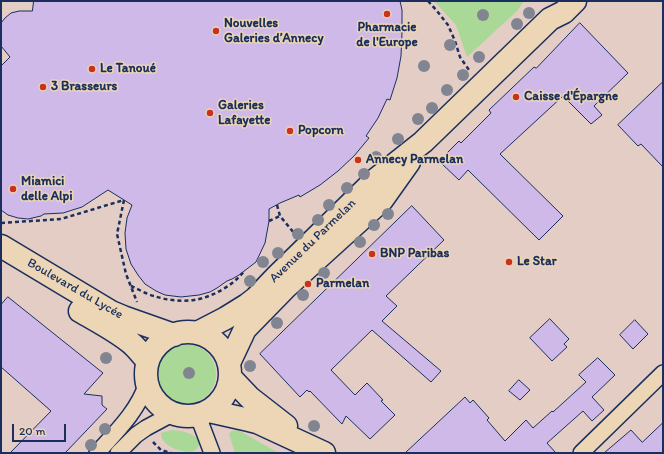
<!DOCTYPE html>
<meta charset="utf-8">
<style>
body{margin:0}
#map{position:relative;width:664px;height:454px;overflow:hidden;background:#e3cdc4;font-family:Itim,sans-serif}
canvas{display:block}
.frame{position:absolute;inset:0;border:2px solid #1b2f5e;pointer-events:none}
.scale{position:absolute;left:12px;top:424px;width:54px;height:18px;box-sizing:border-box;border:2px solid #1b2f5e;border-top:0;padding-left:5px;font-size:12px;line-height:14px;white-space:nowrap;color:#1b2f5e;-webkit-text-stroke:3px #ecd6b5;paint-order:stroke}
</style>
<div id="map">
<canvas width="664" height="454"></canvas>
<div class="frame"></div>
<div class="scale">20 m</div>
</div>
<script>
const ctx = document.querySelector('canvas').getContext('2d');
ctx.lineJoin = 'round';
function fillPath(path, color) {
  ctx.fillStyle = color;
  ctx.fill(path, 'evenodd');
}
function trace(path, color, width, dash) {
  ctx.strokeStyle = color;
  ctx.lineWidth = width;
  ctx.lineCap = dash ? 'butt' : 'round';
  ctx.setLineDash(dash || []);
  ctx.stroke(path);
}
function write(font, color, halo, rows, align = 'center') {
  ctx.font = font + ' Itim,sans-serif';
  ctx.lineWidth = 3;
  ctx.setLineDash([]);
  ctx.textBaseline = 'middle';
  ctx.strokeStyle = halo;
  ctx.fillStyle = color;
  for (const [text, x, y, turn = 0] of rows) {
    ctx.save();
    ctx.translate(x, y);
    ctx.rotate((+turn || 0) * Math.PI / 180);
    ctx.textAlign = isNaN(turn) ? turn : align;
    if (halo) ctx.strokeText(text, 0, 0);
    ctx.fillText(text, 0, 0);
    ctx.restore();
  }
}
fillPath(new Path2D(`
 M434 1H524L517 11 467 57 456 25Z
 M156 374a30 30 0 1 1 60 0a30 30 0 1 1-60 0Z
 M172 430C183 431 196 433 200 443 199 446 197 449 194 451 183 454 160 446 161 433Z
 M238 430 277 452 235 453 229 434 232 431Z`), '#aad897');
const building = new Path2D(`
 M34 1H400L402 10V33L401 56 397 78 390 100 387 99 378 118 366 136 369 138 354 156 338 171 320 185 300 197 299 195 280 203 269 209V221L265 243 256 262 239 275 232 279 227 281 217 288 210 292 199 295 181 297 165 295 156 291 145 284 138 275 131 264 126 249 125 233 127 218 132 205 108 190 82 207 63 213 44 214 41 216 28 219 18 218 8 215 1 210V66L10 57 1 46V23L5 18 11 13 19 11H32Z
 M580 23 628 73 594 106 602 115 591 124 563 96 500 154 563 216 539 240 468 170 459 180 441 163 448 156 446 154 459 141 461 143 491 113 489 110 534 67 536 68Z
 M663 82V167L641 144 638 146 618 125Z
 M412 206 444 240 386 296 397 306 382 321 441 371 431 382 372 330 331 370 355 395 367 383 383 400 381 401 395 415 370 439 346 416 342 424 310 391 309 392 307 390 300 397 260 354Z
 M8 297 103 373 84 394 102 396V405L107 409 65 453H10L51 411 1 367V305Z
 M550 319 569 339 564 344 567 347 552 361 530 338Z
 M635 320 648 334 633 349 620 335Z
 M598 358 615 375 592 397 604 410 592 421 583 411 547 443 556 453H405L465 397 470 403 473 400 489 418 487 420 505 441 526 420 533 428 552 411 553 412 586 382 579 375Z
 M519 380 530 390 520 400 509 391Z
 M663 423V453H604L631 430 642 442Z`);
fillPath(building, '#cfb9e8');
trace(building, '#1b2f5e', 1);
const street = new Path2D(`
 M198 416 212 453
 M97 453C116 432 138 411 147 383
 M118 453 136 435 146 428 172 414
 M581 453 663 373`);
const secondary = new Path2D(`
 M1 246 111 312 123 317 174 335
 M80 311C97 321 115 330 131 343 137 348 142 355 148 361
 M146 374a42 42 0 1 1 84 0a42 42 0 1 1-84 0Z
 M197 333 226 318 247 305 256 298 277 276 375 180 423 142 550 19 564 12 575 1
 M229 363 245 329 286 287 382 200 409 162
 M231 378 250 398 286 426
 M209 411 249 420 257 422 324 453`);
trace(street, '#1b2f5e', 18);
trace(secondary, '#1b2f5e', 25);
trace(new Path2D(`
 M428 1 437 11 448 25 455 41 460 57 469 70
 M277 205 280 216 294 233
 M269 221 280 216
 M1 223 61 219 124 200 117 234 126 274 137 302
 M131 286C138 289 146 294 154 296 166 300 181 302 194 300 213 297 234 285 245 270
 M153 442 161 450 171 453`), '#1b2f5e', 2.5, [4, 3]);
trace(street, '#ecd6b5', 15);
trace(secondary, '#ecd6b5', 22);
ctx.fillStyle = '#818491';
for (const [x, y] of [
 [529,13],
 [483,15],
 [517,24],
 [450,45],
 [479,57],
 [424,66],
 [463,75],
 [447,90],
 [432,108],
 [418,119],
 [398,139],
 [376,157],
 [364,174],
 [347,188],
 [329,205],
 [388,214],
 [318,220],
 [374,225],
 [298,234],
 [360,242],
 [278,253],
 [263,262],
 [324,273],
 [250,281],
 [303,295],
 [277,323],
 [106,358],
 [250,366],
 [189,373],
 [314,426],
 [105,429],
 [91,445]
]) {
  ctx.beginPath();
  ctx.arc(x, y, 6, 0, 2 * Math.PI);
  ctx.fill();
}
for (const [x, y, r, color] of [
 [387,14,4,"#c8321e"],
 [216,31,4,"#c8321e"],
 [92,69,4,"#c8321e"],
 [43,87,4,"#c8321e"],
 [516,97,4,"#c8321e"],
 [210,113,4,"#c8321e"],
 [290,131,4,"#c8321e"],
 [358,160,4,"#c8321e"],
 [13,189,4,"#c8321e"],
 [372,254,4,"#c8321e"],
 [509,262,4,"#c8321e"],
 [308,284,4,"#c8321e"]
]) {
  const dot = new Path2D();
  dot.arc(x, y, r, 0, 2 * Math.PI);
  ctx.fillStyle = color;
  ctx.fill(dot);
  trace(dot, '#ecd6b5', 1.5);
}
write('bold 13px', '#1b2f5e', '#ecd6b5', [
 ["Nouvelles",224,24],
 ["Galeries d’Annecy",224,39],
 ["Pharmacie",387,28,"center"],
 ["de l'Europe",387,43,"center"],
 ["Le Tanoué",100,69],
 ["3 Brasseurs",51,87],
 ["Caisse d'Épargne",524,97],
 ["Galeries",218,106],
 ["Lafayette",218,121],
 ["Popcorn",298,131],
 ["Annecy Parmelan",366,160],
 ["Miamici",21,182],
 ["delle Alpi",21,197],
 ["BNP Paribas",380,254],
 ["Le Star",517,262],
 ["Parmelan",316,284]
], 'left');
write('13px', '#1b2f5e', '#ecd6b5', [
 ["Avenue du Parmelan",313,241,-44],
 ["Boulevard du Lycée",75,289,30]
]);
</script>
